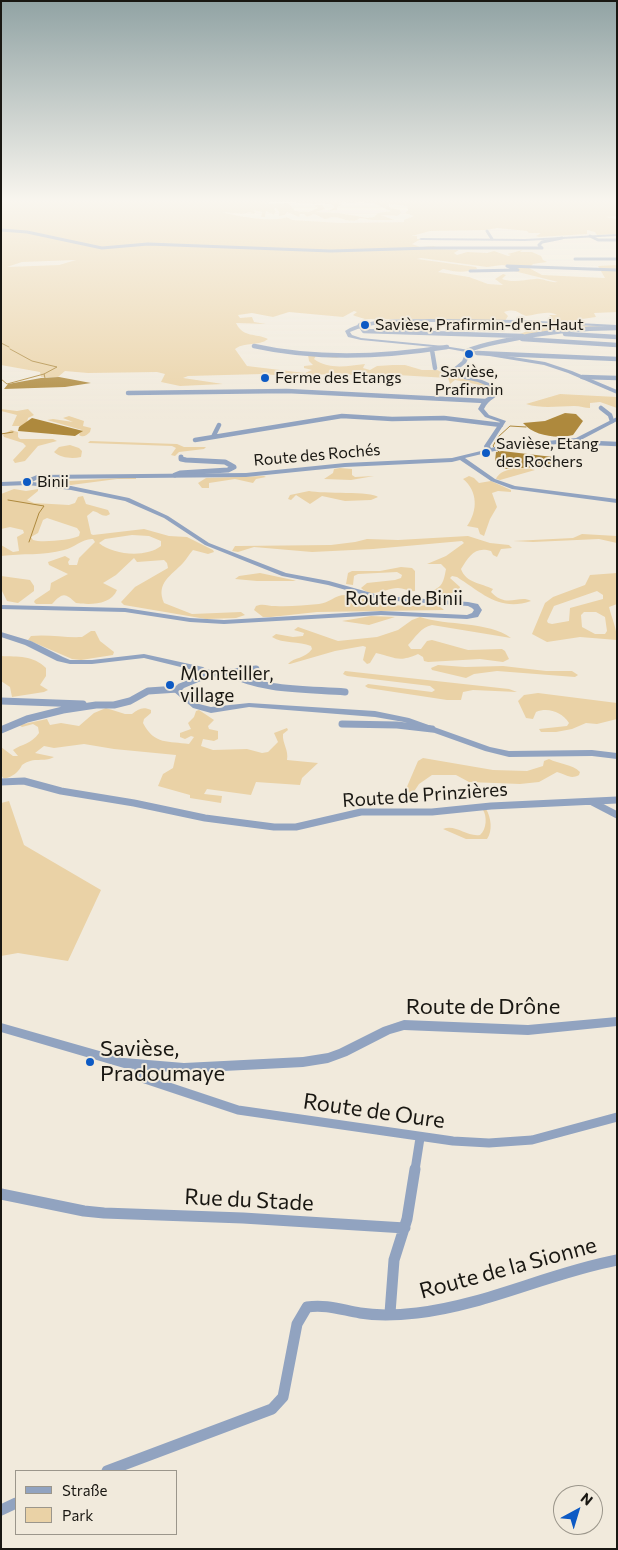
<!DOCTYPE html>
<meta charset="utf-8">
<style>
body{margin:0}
#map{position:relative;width:618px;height:1550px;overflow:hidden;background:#f1eadc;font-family:Commissioner,sans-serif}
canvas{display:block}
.frame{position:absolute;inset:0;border:2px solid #191712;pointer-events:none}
.legend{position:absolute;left:15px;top:1470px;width:162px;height:65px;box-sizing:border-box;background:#f1eadc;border:1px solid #9b968b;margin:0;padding:6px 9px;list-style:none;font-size:15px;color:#191712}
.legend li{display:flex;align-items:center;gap:10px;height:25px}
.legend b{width:25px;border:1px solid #9b968b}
.north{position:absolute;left:553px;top:1485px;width:50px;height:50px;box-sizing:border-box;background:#f1eadc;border:1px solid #9b968b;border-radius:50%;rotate:39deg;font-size:14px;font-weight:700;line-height:20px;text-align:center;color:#191712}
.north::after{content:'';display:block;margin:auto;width:18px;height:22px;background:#0d5ac4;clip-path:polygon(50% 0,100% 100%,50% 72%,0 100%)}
</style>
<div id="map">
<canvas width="618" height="1550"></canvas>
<div class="frame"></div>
<ul class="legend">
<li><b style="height:6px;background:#91a3c0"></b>Straße</li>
<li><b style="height:14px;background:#ead2a6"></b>Park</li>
</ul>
<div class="north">N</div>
</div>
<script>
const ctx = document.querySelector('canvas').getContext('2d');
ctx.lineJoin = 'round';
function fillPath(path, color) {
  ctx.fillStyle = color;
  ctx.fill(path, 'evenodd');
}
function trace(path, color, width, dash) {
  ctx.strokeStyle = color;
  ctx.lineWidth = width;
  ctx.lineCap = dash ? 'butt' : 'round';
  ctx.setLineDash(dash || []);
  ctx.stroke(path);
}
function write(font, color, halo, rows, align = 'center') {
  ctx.font = font + ' Commissioner,sans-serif';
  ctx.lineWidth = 4;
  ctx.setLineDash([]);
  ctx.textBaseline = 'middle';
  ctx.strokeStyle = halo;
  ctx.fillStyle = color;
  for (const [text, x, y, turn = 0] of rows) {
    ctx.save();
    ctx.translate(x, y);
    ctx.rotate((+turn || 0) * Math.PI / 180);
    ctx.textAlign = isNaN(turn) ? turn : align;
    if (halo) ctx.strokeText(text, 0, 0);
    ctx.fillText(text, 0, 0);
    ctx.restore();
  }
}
fillPath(new Path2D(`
 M1 202H269L265 204 288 203 295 211 309 212 318 208 313 205H323L325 209 316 212 339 213 368 218 374 217 378 213 391 211 373 203 344 202 339 204 342 205 337 207V210L328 211 335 207 331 204 296 203 298 202H617V216L607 217 617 219V234L597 235 595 232 587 230V234L539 237 536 236 541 233H529L527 231 497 228 486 230 430 231 412 236H417V239H421L412 244 420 247 434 246 441 249 459 250 454 253 457 255 467 252 487 253 494 251 508 256 511 255 507 254C514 253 517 251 522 250L520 252H532L541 256 543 260 547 262 533 264 529 268 542 275 605 278 598 266 617 265V312L594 313 596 317 582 319 580 322H552V317L549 315H557C548 310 536 315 526 316 517 313 517 308 504 312L508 316 505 321 365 319 355 316 353 315 357 312 354 311 343 317 289 312 273 317 252 313 238 315 240 318 252 317 254 322 266 324 236 323C243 338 256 333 268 339 258 347 246 341 235 349L247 366 305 373 312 370 304 368V366L313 365 309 361 308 355 340 357 336 358 316 356 314 359C328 370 348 366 365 364L363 368 370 370 377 366 393 365H405L422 370H437L453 376 480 382 499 390 489 397 495 390 490 387 455 380 450 384 448 378 380 374 361 376 337 373 297 377 263 374 188 376 183 378 223 384 180 386 161 382 165 374 157 372 88 373 65 371 58 377H41L40 372 1 365ZM389 204 407 206 408 210 405 213 414 216 404 220V222L341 223 292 220 287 217C273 223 236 216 222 212L243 214 250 212 252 214 256 213 253 210 262 212 261 217H265L266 211 274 215 276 211 274 209 276 208 279 212V216L285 215 287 212 299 217 300 214H304L307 217 314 214 325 219C328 219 330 217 333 217 342 217 352 225 360 218L372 220H394L381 215 397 216 401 213 400 210 390 208 388 205ZM421 258 487 267 502 265 509 266 510 270 558 282C549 283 543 278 535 279 523 280 513 283 502 279L506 275 503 274 495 279 503 285 488 284 469 277 438 272 443 269C456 272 463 273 477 269L476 267 417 259ZM76 260 59 265 7 267 22 262Z
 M550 324 599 326 601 327 563 328 523 336 520 334 537 327Z
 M560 394 617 397V408L600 402 590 403V408C585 408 580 406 574 406 558 406 542 409 526 404Z
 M1 409 17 411 28 409 34 415 28 418 27 422 22 426H12L17 415 1 411Z
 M69 416 84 421 83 426 91 428 90 432C87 435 83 438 79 435L82 430 47 420 53 419 73 422 63 418Z
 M11 430 18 432V437L20 439H53L57 441 38 446 25 461 15 463 13 460 26 446 23 443 4 437 3 435Z
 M90 441 177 444 184 447H206L204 449 179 452 175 456 171 455 176 448 172 446 88 443Z
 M70 445 79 448 82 451 81 457C72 459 61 458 54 452L59 447Z
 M340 468 352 469V475L355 477 374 476 351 480 324 479 333 473 334 469Z
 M527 468 535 470 500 480 496 479C501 468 516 469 527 468Z
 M264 476 266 477 256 479 253 483 235 479 209 483V488H202L198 483 206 478Z
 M469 476 474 478 479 483 491 481 511 490V492L498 491 492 493 497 507 490 519 484 536 480 534 478 528 467 526C478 511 478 491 463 479Z
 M136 477V479H117L71 485 53 482Z
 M14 489 26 491 38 489V491L27 500 34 503 69 505 75 503 78 497 83 496 86 504 108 510 110 514C104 519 99 512 93 511L87 516 91 534 93 535 144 529 169 536 187 537 213 550 214 552 208 554 193 550C189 554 187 559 183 563 172 575 155 583 164 603L192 614 241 612 245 615 236 618 206 619 124 605 121 602 135 587 168 568 167 563 164 560 137 562 134 558 116 575 103 583 117 590C111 605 90 605 76 603 65 593 63 592 52 604H36L34 602 35 600 50 590 51 583 68 574 49 565 48 562 65 556 70 559 68 562 69 565H77L79 558 95 542 93 539C83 538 74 548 64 550 43 556 22 553 1 556V545L13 552 19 551 17 537 24 533 23 530 10 527 1 529V494ZM47 518 77 528 80 532 79 536C72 540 41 543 33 540L31 537 38 533 43 520ZM132 535 149 536 161 541V546C146 558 113 555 99 543L105 539Z
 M309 491C322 494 372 491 378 497L371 500 345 501 322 496 310 504 296 495 291 500 288 499 290 495Z
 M582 534 617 536V543L599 539 533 542 513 541 573 538Z
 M468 536 490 543 509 545 512 548 501 549 497 557 493 555 491 551C475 546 469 556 461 569 466 583 481 583 493 589L491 592C507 609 519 594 531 601 500 612 482 593 457 577L452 576 450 578 460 587 459 590 443 597H428L427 593C442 587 443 585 446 569L441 564H427L446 556 464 543 462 541 373 549 312 552 254 547 238 552 232 551 235 546H239L331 545 355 542 367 539 398 540Z
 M401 567 412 568 415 571V591C409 592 404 588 398 588 386 588 372 599 361 588L367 583 395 580 401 578 402 575 397 572 358 574 354 576 353 585 346 584 348 573 352 571H380Z
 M260 573 293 580 296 581H257L235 579 239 576Z
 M617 573V604L609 607C612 619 617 629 617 640L580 637 547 642 532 634 545 603 553 597 585 585 590 575ZM597 591 603 595V599L570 608 569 621 552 624 548 623 547 621 554 606ZM584 612H596L605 617 607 631 605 634H595L582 627 581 615Z
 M1 576 30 580 34 586V591L18 603 7 601 2 591Z
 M345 595C368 599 392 607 415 606 425 606 437 602 444 610L317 612 271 617H263L254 610 256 606C263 603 268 606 275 606 289 607 305 605 319 604 329 603 335 595 345 595Z
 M371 616 395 617 369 625 342 621Z
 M420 617C447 626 488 621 511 638L432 625C421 627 415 638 408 645L411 649H421L427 641 432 640 468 650 502 649 505 651 509 659 503 662 480 659 428 662 424 661 423 657 418 654C398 663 395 657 376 653L370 663 367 664 363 660 366 647 363 646 335 651 290 664H288C294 657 305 659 312 649L311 646C299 641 283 644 272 637L276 634 293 637 303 636 304 633 294 630 298 627 338 641 377 637 398 630 412 620Z
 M91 631H95L100 641 114 652 113 655 81 660 72 659 28 640 31 636C48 634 65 638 82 637Z
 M1 656C18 657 33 655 46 668V676L40 685 48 690 44 692 12 697 10 687 1 681Z
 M438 665 465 667 503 666 546 671H572L578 675 575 677 497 671 474 674 466 678 432 670 431 668Z
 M345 671 509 689 517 692 473 690 463 692 461 700H447L368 688 365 686 368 684 432 692 435 690 430 686 347 676 343 674Z
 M538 693 617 703V719L597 724 586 723 572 729 556 732H541L539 729 567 726 569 723C562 712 548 707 536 712L533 719 526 718 518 701 524 695Z
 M106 708 125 714H132C138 709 143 706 151 710V713L144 719 143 723C154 745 169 741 189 744L194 737 191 736 185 739 180 737V733L191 729 188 723 194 717 196 711 199 710 214 720 208 726 209 729 218 731V739L214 741 203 739 201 746 213 750 247 749 262 753 268 752 278 742 274 733 287 728 288 730 283 734C282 743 289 750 287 760L318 763 302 778 300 785 256 782 251 795 207 789 204 794 222 796 221 803 190 798V795L158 786 163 774 173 768 176 755 114 749 84 744 54 748 44 746 35 753 54 757C43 763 35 756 22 765 19 772 12 777 4 779L1 775V747L13 756H18L13 750C22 744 31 744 39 733L38 727 33 724 22 727 19 725 47 719 50 725 61 723 79 726 94 713Z
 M423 758 493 770 527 771 543 766 544 761 549 759C559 764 572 764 580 772L579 775C570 780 566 774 557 772L539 782 520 784 469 782 456 775H432L419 784 409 799 399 797 398 795 406 789 418 761Z
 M9 801 24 845 101 890 68 961 18 953 1 956V803Z
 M486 809C491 817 493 831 487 839H466L443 829C456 824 466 837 480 835 487 829 487 816 483 810Z`), '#ead2a6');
fillPath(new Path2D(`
 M59 377 91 383 65 387 4 389 8 384 41 378Z
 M565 413 576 414 583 421 573 435C557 439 534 436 523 423L545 421Z
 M32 418 83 431 75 436 18 431 19 427Z
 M502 451 553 457 567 462 568 466 565 468 538 467 505 469 495 461 496 452Z`), '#ae893d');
trace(new Path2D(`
 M1 343 9 347
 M10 349 32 361 57 367 44 374 45 378
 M1 379 7 384 44 374
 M1 434 13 432
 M499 452 493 446 498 437 510 426 526 427
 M8 500 44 506 39 513 29 542`), '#ae893d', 1);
trace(new Path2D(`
 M1 230 27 232 102 248 148 244 331 251 430 248H542L539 245 542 242 562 238
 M487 231 492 239
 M590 236 598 240H617
 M575 259H617
 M470 271 518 270 507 266 617 270`), '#91a3c0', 3);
trace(new Path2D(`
 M360 325 364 331 522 336
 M565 334 617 337
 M522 339 617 345
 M254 346C317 360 384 357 447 347
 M432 350 435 368
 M467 351C480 345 494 343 508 340 544 332 580 328 617 328
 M477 353 617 359
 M582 377 617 378
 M128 393 287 391 485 401
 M601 408 610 415 612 421
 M213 437 219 425
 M195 440 342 416 392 419 444 418 501 425
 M571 442 617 444`), '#91a3c0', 4.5);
trace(new Path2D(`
 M175 475 180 473 228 470 234 467 225 462 186 460 181 459V457`), '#91a3c0', 5);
trace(new Path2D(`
 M227 672C261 691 307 689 345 692
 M206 673H226L256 669
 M1 701 83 704
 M342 724 397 725 432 729
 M1 730 27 719 63 710 96 705H114L130 701 148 691 178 689
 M1 782 24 781 61 791 134 803 205 818 274 827H296L361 812H432L491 806 617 800
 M592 802 617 815`), '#91a3c0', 7);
trace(new Path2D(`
 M139 1066V1073L145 1079 238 1110 453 1141 489 1143 532 1140 617 1117
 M415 1170 420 1138`), '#91a3c0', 9);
trace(new Path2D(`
 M1 1194 84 1211 104 1213 243 1218 405 1228
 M390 1313 394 1260 407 1219 415 1169
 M107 1471 272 1409 283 1397 297 1324 307 1307C326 1304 342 1310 360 1313 378 1316 399 1315 417 1313 486 1305 549 1273 617 1260
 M1 1510 16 1503`), '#91a3c0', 11);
fillPath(new Path2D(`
 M617 234V236L525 241 421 240 419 239 421 238 525 239Z
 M429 319 520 320 617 325V327C561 324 504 322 448 322 416 322 379 319 350 332L352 335 361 338 444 346 545 362 572 371 617 390V394L568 373 544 365 471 353 466 363 456 371 455 374 482 380 503 389C497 399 489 398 484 409L489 415 506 421 490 446 491 448 499 446 576 438 617 417V421L577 442 499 450 465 458 495 479 515 486 617 499V503L512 489 491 481 460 460 452 462 345 467 246 477 38 479 32 482 71 486 129 498 168 516 209 543 286 573 329 581 382 596 468 602 478 604 482 610 478 617 467 619 381 615 224 624 190 622 125 612 1 609V605L125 608 190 618 224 620 381 611 467 615 472 613 474 610 472 608 468 606 382 600 328 585 282 576 205 545 164 518 125 501 71 490 28 485 1 486V482L26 481 27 479 37 475 246 473 345 463 452 458 485 450 484 446 500 422 485 417 478 409 483 400 495 393 497 390 478 382 450 376 451 370 462 361 466 352 444 348 361 340 348 337 345 331C366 317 404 320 429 319Z
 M1 632 31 641 63 657 70 660H92L144 654 203 667 210 672 208 678 184 688 181 691 199 704 211 707 249 703 375 711 409 718 490 747 509 751 592 750 617 753V759L592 756 509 757 485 751 404 722 375 717 249 707 211 713 193 708 173 691 178 684 201 675 202 673 197 671 144 658 92 664H70L57 661 25 645 1 637Z
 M617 1017V1026L528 1035 404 1030 390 1034 347 1056 328 1063 303 1067 184 1073 124 1068 1 1032V1023L124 1058 184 1063 303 1057 328 1053 339 1049 383 1027 404 1020 528 1025Z`), '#91a3c0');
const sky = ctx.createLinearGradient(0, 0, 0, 419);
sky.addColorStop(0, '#91a3a4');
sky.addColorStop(0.48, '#f9f6ef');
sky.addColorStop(1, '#f9f6ef00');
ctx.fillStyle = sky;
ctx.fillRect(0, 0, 618, 419);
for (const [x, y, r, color] of [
 [365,325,5,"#0d5ac4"],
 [469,354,5,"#0d5ac4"],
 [265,378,5,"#0d5ac4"],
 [486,453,5,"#0d5ac4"],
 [27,482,5,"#0d5ac4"],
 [170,685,5,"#0d5ac4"],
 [90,1062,5,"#0d5ac4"]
]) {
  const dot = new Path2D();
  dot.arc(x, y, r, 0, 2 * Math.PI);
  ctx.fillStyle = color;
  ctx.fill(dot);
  trace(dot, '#f1eadc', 2);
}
write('16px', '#191712', '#f1eadc', [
 ["Savièse, Prafirmin-d'en-Haut",375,325],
 ["Savièse,",469,372,"center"],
 ["Prafirmin",469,390,"center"],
 ["Ferme des Etangs",275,378],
 ["Savièse, Etang",496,444],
 ["des Rochers",496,462],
 ["Binii",37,482]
], 'left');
write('16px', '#191712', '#f1eadc', [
 ["Route des Rochés",317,455,-5]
]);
write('19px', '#191712', '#f1eadc', [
 ["Route de Binii",404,599],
 ["Route de Prinzières",425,795,-4]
]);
write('19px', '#191712', '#f1eadc', [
 ["Monteiller,",180,674],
 ["village",180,696]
], 'left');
write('22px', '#191712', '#f1eadc', [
 ["Route de Drône",483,1007],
 ["Route de Oure",374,1111,8],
 ["Rue du Stade",249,1200,3],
 ["Route de la Sionne",508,1268,-15]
]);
write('22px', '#191712', '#f1eadc', [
 ["Savièse,",100,1049],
 ["Pradoumaye",100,1074]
], 'left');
</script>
